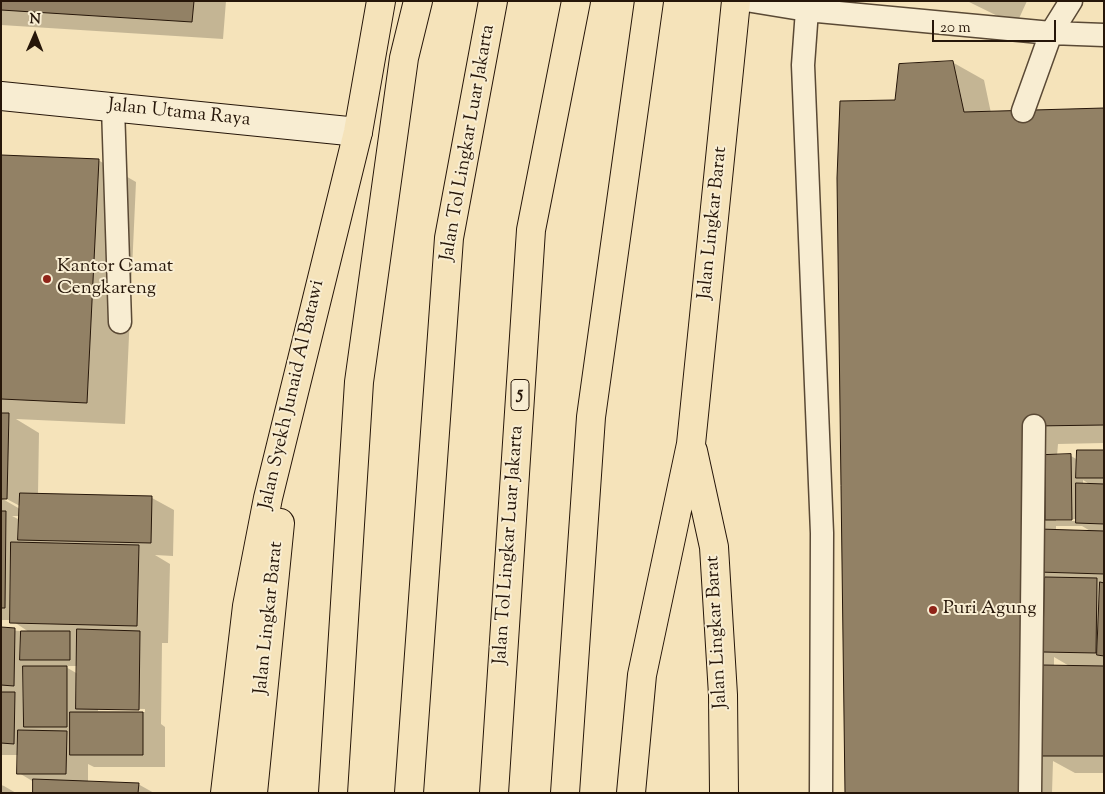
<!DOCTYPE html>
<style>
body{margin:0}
#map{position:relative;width:1105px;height:794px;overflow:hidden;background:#f5e3ba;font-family:"Sorts Mill Goudy",serif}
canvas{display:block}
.frame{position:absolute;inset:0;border:2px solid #261609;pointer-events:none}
.north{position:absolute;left:10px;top:10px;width:50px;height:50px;-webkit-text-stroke:4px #f8edd2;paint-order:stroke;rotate:1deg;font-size:14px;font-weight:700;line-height:20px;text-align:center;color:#261609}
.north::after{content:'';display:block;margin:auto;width:18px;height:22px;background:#261609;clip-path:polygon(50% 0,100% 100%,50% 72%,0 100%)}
.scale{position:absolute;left:932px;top:20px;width:124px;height:22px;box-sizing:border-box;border:2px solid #261609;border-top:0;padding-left:6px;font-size:15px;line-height:18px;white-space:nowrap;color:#261609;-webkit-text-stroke:4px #f8edd2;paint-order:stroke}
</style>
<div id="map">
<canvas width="1105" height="794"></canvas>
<div class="frame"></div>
<div class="north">N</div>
<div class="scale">20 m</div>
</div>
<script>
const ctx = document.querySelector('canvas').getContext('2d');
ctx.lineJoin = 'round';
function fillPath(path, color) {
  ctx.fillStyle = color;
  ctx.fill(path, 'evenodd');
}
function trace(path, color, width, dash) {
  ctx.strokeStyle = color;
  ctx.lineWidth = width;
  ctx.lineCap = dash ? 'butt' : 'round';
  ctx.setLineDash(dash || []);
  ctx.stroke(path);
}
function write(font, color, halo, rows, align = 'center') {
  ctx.font = font + ' "Sorts Mill Goudy",serif';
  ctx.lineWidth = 4;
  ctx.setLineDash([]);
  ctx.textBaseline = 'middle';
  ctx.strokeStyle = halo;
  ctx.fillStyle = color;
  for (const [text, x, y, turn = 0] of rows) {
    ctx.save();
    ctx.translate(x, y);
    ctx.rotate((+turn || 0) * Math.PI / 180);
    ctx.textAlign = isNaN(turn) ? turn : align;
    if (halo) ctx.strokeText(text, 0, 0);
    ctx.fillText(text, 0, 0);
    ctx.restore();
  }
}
fillPath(new Path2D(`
 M1 1H226L223 39 1 25Z
 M967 1H1027L1016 25Z
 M952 62 984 80 991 113 1104 109V443L1058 444 1057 456H1071L1078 460 1104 452V773H1075L1053 761 1052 793H846L896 101ZM1083 480 1091 485H1083ZM1056 519H1078V521H1056ZM1056 526H1082L1092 532 1056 531ZM1054 657 1071 667H1054Z
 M1 156 98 160 136 182 125 424 16 419 39 433 38 494 152 498 174 510 173 556 155 555 170 564 168 643H162L161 724 165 727V767H94L88 764V782L138 784 154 793H34V782L19 773V755H1V629L29 632 11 620H1V498L20 509V506L1 496ZM12 516H20V520ZM64 666H78V674ZM98 708 145 709V712L98 711Z
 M1 785 4 786 16 793H1Z`), '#0003');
const building = new Path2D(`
 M1 1H194L192 22 1 10Z
 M953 61 964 112 1104 108V425L1034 426 1021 793H845L837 178 840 101 895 100 899 64Z
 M1 155 99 159 87 403 1 399Z
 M1 413H9L7 499H1Z
 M1077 450H1104V478H1076Z
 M1071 454 1072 520H1045V455Z
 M1076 483 1104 484V524L1076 523Z
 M20 493 152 496 151 543 18 540Z
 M1 511H6L5 608H1Z
 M1039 529 1104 531V574L1038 572Z
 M11 542 139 545 137 626 10 623Z
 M1045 577 1097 578 1096 653 1043 652Z
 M1100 582 1104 583V656L1097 655Z
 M1 627 15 628 14 686 1 685Z
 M77 629 140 631 139 710 76 709Z
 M21 631H70V660H20Z
 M1042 665 1104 666V756H1042Z
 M23 666H67V727H24Z
 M1 692H15L14 744 1 743Z
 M70 712H143V755H70Z
 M18 730 67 731 66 774H17Z
 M33 779 139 783 138 793H33Z`);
fillPath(building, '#928165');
trace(building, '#261609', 1);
const service = new Path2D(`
 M752 1 807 10 1051 33 1071 1
 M807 10 803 65 822 533 821 793
 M113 107 120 322
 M1023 111 1051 33 1104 35
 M1030 793 1034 426`);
const secondary = new Path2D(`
 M1 96 358 132`);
const primary = new Path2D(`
 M693 451 714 547 723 695 724 793
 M225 793 247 606 268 498 358 132 381 1
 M253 793 280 523
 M631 793 642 675 691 444 736 1`);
const motorway = new Path2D(`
 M333 793 359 382 404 58 418 1
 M409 793 449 238 493 1
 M494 793 531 230 576 1
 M565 793 591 417 649 1`);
trace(service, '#5a4935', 25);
trace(secondary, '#261609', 30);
trace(primary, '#261609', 30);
trace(motorway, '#261609', 30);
trace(service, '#f8edd2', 22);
trace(secondary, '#f8edd2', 28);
trace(primary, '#f5e3ba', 28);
trace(motorway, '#f5e3ba', 28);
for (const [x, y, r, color] of [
 [47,279,5,"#8f2418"],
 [933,610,5,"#8f2418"]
]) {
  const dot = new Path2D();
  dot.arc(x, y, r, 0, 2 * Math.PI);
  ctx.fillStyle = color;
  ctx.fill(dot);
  trace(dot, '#f8edd2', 2);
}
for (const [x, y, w] of [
 [520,395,18]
]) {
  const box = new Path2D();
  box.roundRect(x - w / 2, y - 15.5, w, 31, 4);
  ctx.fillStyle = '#f8edd2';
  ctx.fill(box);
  trace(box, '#261609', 1);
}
write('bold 18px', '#261609', null, [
 ["5",520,395]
]);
write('19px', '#261609', '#f8edd2', [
 ["Jalan Utama Raya",179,114,6],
 ["Jalan Tol Lingkar Luar Jakarta",469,143,-80],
 ["Jalan Lingkar Barat",714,223,-84],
 ["Jalan Syekh Junaid Al Batawi",293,395,-77],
 ["Jalan Tol Lingkar Luar Jakarta",510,545,-86],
 ["Jalan Lingkar Barat",270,618,-84],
 ["Jalan Lingkar Barat",718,632,-93]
]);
write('19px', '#261609', '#f8edd2', [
 ["Kantor Camat",57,268],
 ["Cengkareng",57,290],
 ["Puri Agung",943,610]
], 'left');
</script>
